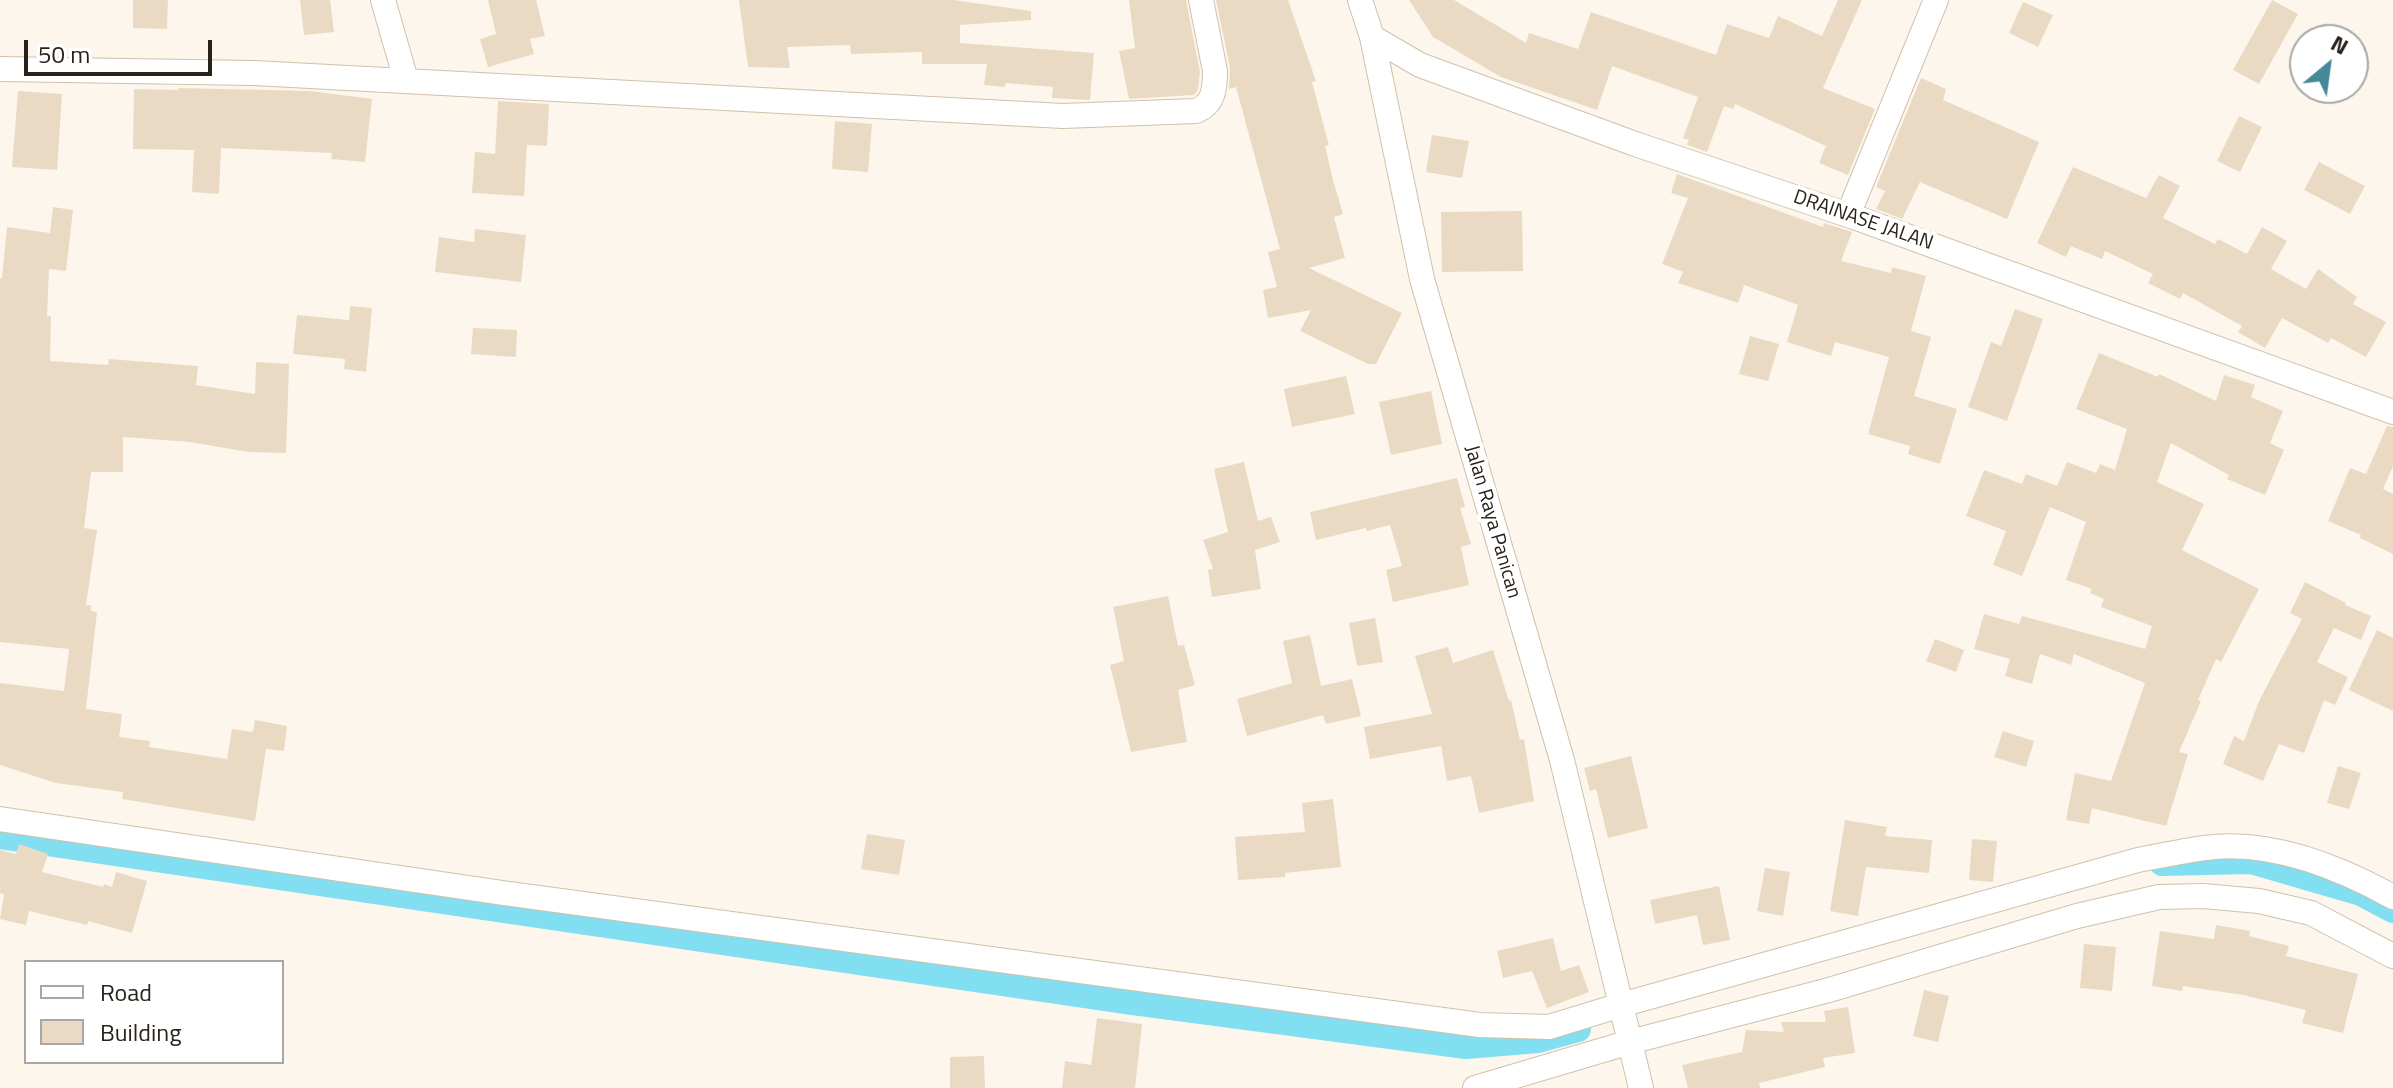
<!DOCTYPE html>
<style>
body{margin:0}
#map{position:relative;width:2393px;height:1088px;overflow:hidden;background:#fdf6ed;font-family:"Titillium Web",sans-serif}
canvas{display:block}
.legend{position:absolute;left:24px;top:960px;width:260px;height:104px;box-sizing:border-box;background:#fff;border:2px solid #a9a7a3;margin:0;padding:10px 14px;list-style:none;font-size:24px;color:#28221a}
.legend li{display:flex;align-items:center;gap:16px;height:40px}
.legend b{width:40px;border:2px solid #a9a7a3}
.north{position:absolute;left:2289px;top:24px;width:80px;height:80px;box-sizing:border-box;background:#fff;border:2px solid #a9a7a3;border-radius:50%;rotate:29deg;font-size:22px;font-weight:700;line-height:32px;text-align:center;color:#28221a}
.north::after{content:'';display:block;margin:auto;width:28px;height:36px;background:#448997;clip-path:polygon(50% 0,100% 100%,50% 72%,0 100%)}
.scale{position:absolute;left:24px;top:40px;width:188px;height:36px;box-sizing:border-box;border:4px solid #28221a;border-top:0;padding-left:10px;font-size:24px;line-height:28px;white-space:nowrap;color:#28221a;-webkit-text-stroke:6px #fff;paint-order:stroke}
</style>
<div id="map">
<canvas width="2393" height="1088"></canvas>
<ul class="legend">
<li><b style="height:10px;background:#fff"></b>Road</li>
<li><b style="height:22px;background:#eadac3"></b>Building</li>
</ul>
<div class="north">N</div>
<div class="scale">50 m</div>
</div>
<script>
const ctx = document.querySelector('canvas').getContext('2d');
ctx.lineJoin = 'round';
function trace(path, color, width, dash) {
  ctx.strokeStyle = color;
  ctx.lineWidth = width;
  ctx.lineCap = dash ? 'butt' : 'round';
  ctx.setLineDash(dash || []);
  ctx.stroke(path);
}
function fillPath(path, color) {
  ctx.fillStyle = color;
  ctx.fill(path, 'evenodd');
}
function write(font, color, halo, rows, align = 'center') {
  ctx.font = font + ' "Titillium Web",sans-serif';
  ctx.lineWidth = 8;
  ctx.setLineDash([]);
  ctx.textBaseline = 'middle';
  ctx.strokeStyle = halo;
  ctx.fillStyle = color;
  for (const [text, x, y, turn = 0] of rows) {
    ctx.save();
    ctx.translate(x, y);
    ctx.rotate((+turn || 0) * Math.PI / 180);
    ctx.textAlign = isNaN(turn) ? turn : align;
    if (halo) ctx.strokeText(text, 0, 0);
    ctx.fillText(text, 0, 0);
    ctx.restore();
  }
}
trace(new Path2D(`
 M0 836 1131 1002 1466 1046 1538 1040 1578 1029
 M2162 863 2251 861 2361 893 2393 910`), '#82def1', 26);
fillPath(new Path2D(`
 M133 0H168L167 29 133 28Z
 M300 0H330L334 32 304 35Z
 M488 0H536L545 36 530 39 534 54 488 67 480 39 496 34Z
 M739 0H953L1031 11V20L960 25V43L1094 53 1090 100 1052 98 1053 87 1006 83 1005 87 984 85 987 64H922V52L851 54 850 45 787 47 790 68 748 67Z
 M1129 0H1186L1200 72 1198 90 1194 95 1129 99 1119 51 1135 48Z
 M1216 0H1288L1316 81 1312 82 1329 145 1325 146 1333 180 1343 214 1334 217 1345 258 1309 268 1402 313 1376 364H1368L1300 331 1311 310 1268 318 1263 290 1277 287 1268 252 1280 249 1236 87 1229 89 1230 68Z
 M1409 0H1454L1526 43 1529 33 1578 49 1591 12 1716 55 1727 24 1769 38 1778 16 1822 36 1838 0H1862L1823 88 1875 109 1848 175 1819 163 1826 146 1735 104 1734 109 1724 106 1707 152 1687 145 1689 140 1683 138 1698 97 1612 66 1597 110 1501 77 1433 37Z
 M2272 0 2298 14 2259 84 2233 70Z
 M2023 2 2053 15 2038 47 2009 33Z
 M1921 78 1946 89 1943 100 2039 142 2007 219 1920 182 1902 219 1876 209 1885 191 1876 187Z
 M178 88 310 91 372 99 365 162 331 159 332 153 221 148 219 194 192 192 194 150 133 149 134 89 178 90Z
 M18 91 62 94 57 170 12 167Z
 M498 101 549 104 547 146 527 145 524 196 472 193 475 152 495 154Z
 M2239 116 2262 127 2240 172 2217 161Z
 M835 121 872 124 868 172 832 169Z
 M1432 135 1469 141 1462 178 1426 172Z
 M2319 162 2365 186 2350 214 2304 190Z
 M2073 167 2146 198 2159 175 2180 186 2163 218 2215 244 2218 239 2247 254 2262 227 2287 241 2271 269 2306 289 2318 269 2357 297 2353 304 2386 322 2366 357 2331 338 2328 343 2282 318 2265 348 2238 332 2242 326 2183 293 2180 299 2148 283 2153 274 2105 251 2102 259 2071 246 2066 257 2037 243Z
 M1677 174 1823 227 1824 223 1852 232 1841 261 1891 273 1892 267 1926 276 1911 331 1931 337 1914 396 1957 409 1940 464 1908 454 1910 446 1868 434 1889 357 1835 342 1831 356 1787 342 1798 305 1744 285 1738 303 1678 283 1683 272 1662 264 1688 198 1671 193Z
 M53 207 73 210 66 271 49 269 47 316H51L50 361 108 365 109 359 198 366 196 385 255 394 256 362 289 364 286 453 248 452 190 442 123 437V472H91L84 528 97 530 86 605H91V611L97 612 86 709 122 714 119 737 150 741 149 747 227 759 232 729 253 732 255 720 287 726 284 751 266 749 255 821 122 799 123 792 56 783 0 765V683L64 691 69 649 0 642V278H2L7 227 50 233Z
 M1522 211 1523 271 1442 272 1441 212Z
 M475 229 526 235 521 282 435 272 439 237 474 242Z
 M350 306 372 308 366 372 344 369 345 359 293 354 297 315 349 320Z
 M2015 309 2043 319 2007 421 1968 407 1991 342 2001 346Z
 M473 328 517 330 516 357 471 354Z
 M1750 336 1779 344 1768 381 1739 374Z
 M2099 353 2158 377 2159 374 2216 401 2224 375 2255 385 2251 397 2283 411 2270 443 2284 450 2265 495 2227 479 2229 475 2171 443 2157 482 2204 504 2182 550 2259 589 2221 662 2216 659 2198 700 2201 701 2179 752 2188 754 2166 826 2092 808 2089 824 2066 820 2075 773 2111 781 2145 683 2074 654 2071 665 2040 654 2032 684 2005 676 2010 659 1974 649 1984 614 2019 624 2022 616 2145 649 2152 626 2101 607 2104 599 2090 593 2092 589 2066 580 2086 522 2050 507 2022 576 1993 565 2006 531 1966 516 1984 470 2022 484 2026 474 2057 486 2067 462 2096 473 2100 464 2115 470 2127 429 2076 409Z
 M1346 376 1355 414 1292 427 1284 389Z
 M1431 391 1442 444 1391 455 1379 402Z
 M2387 426 2393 427V466L2383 489 2393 494V554L2360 538 2361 535 2328 521 2350 468 2366 474Z
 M1244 462 1258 521 1271 517 1280 542 1255 550 1261 589 1212 597 1208 570 1213 569 1203 540 1228 532 1214 469Z
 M1457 478 1465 507 1460 508 1471 544 1461 547 1469 585 1393 602 1386 570 1402 566 1390 525 1367 531 1366 528 1316 540 1310 512Z
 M2305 582 2346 603 2345 605 2371 616 2361 640 2334 628 2317 662 2348 677 2335 705 2324 700 2304 753 2279 744 2263 781 2223 764 2234 736 2244 741 2259 701 2302 619 2290 613Z
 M1168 596 1178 646 1184 645 1195 685 1178 690 1187 742 1131 752 1110 665 1124 661 1113 607Z
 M1375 618 1383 662 1357 666 1349 623Z
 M2377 630 2393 638V711L2349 690Z
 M1310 635 1321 686 1352 679 1361 716 1326 724 1323 715 1247 736 1237 699 1292 683 1283 641Z
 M1935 639 1964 650 1956 672 1926 661Z
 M1448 647 1453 663 1493 650 1509 701 1511 700 1520 740 1524 739 1534 801 1479 813 1471 776 1447 781 1441 746 1370 759 1364 727 1432 714 1415 656Z
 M2003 731 2034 741 2026 767 1994 757Z
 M1631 756 1648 828 1608 838 1596 789 1590 791 1584 768Z
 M2338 766 2361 773 2349 809 2327 803Z
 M1333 799 1341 867 1285 873V877L1238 880 1235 837 1305 832 1302 803Z
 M1845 820 1887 827 1885 836 1932 840 1929 873 1866 867 1858 916 1830 911Z
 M867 834 905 840 899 875 861 869Z
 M1972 839 1997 841 1993 882 1969 880Z
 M19 844 48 854 42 872 103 887 104 884 112 887 116 872 147 881 132 933 88 921 87 925 29 911 26 925 0 919 4 894 0 893V850L16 854Z
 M1765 868 1790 872 1783 916 1757 911Z
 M1719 886 1730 940 1703 945 1697 915 1655 924 1650 900Z
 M2216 925 2250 931 2249 936 2289 946 2286 956 2358 974 2343 1033 2302 1023 2306 1010 2243 995 2183 986 2182 991 2152 986 2160 931 2214 939Z
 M1553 938 1561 971 1579 965 1589 992 1547 1008 1532 971 1503 978 1497 951Z
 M2084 944 2116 947 2112 991 2080 988Z
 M1924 990 1949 996 1938 1042 1913 1036Z
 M1848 1007 1855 1053 1823 1058 1825 1067 1759 1083 1760 1088H1688L1682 1065 1742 1052 1746 1030 1784 1032 1781 1022H1826L1824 1011Z
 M1097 1018 1142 1024 1135 1088H1062L1065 1061 1091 1065Z
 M984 1056 985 1088H950V1057Z`), '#eadac3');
const minor = new Path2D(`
 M383 0 406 80
 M1360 0 1372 37 1420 65 1638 145 1854 217 2393 412
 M1372 37 1422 279 1562 760 1641 1088
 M0 69 254 73 1063 116 1196 111C1214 104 1215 88 1215 71L1201 0
 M1848 215 1936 0
 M0 819 503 893 1480 1025 1549 1027 1621 1005 2138 860C2160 856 2182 851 2205 848 2270 839 2337 866 2393 897
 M1475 1088 1630 1042 1829 990 2077 916 2159 897 2203 896 2259 901 2311 913 2393 956`);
trace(minor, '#d1c1aa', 26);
trace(minor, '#fff', 24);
write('20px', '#28221a', '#fff', [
 ["DRAINASE JALAN",1863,221,19],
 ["Jalan Raya Panican",1492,522,74]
]);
</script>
